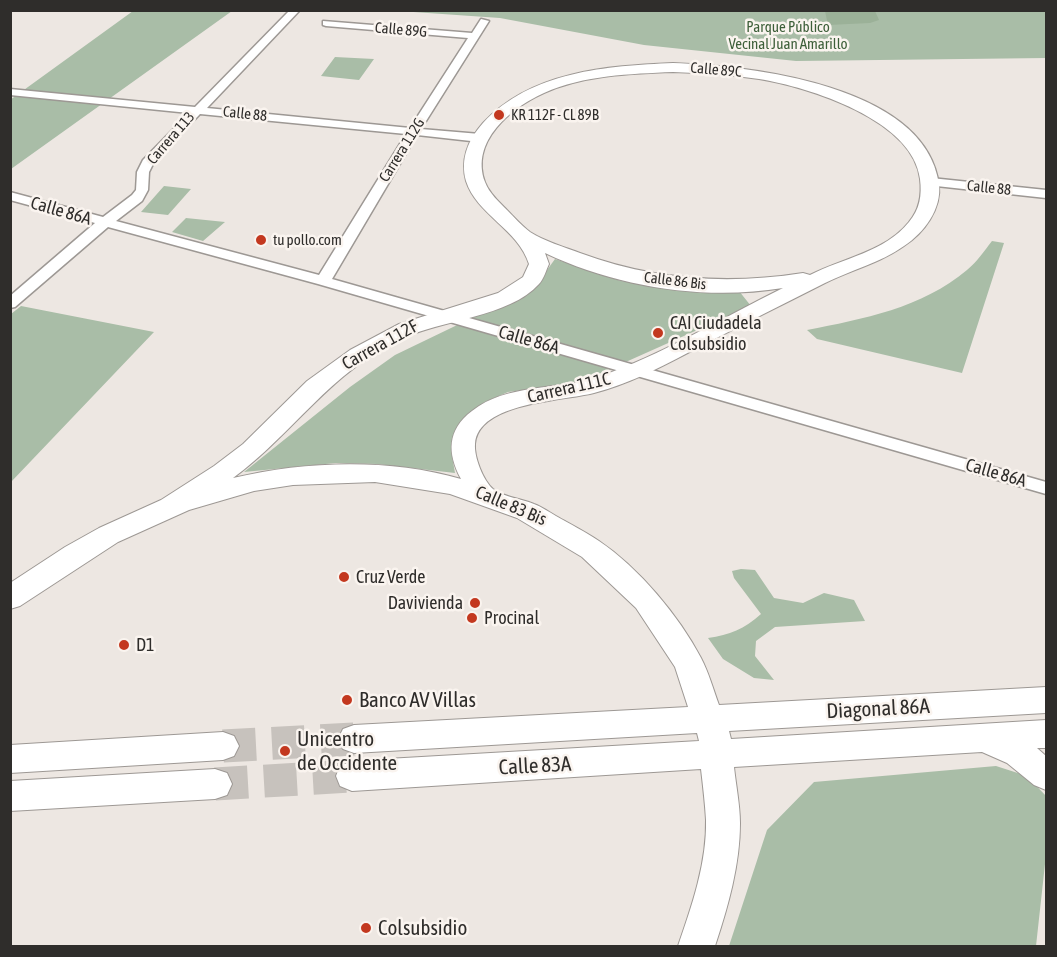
<!DOCTYPE html>
<meta charset="utf-8">
<style>
body{margin:0}
#map{position:relative;width:1057px;height:957px;overflow:hidden;background:#ede7e2;font-family:"Asap Condensed",sans-serif}
canvas{display:block}
.frame{position:absolute;inset:0;border:12px solid #2f2d2b;pointer-events:none}
</style>
<div id="map">
<canvas width="1057" height="957"></canvas>
<div class="frame"></div>
</div>
<script>
const ctx = document.querySelector('canvas').getContext('2d');
ctx.lineJoin = 'round';
function fillPath(path, color) {
  ctx.fillStyle = color;
  ctx.fill(path, 'evenodd');
}
function trace(path, color, width, dash) {
  ctx.strokeStyle = color;
  ctx.lineWidth = width;
  ctx.lineCap = dash ? 'butt' : 'round';
  ctx.setLineDash(dash || []);
  ctx.stroke(path);
}
function write(font, color, halo, rows, align = 'center') {
  ctx.font = font + ' "Asap Condensed",sans-serif';
  ctx.lineWidth = 5;
  ctx.setLineDash([]);
  ctx.textBaseline = 'middle';
  ctx.strokeStyle = halo;
  ctx.fillStyle = color;
  for (const [text, x, y, turn = 0] of rows) {
    ctx.save();
    ctx.translate(x, y);
    ctx.rotate((+turn || 0) * Math.PI / 180);
    ctx.textAlign = isNaN(turn) ? turn : align;
    if (halo) ctx.strokeText(text, 0, 0);
    ctx.fillText(text, 0, 0);
    ctx.restore();
  }
}
fillPath(new Path2D(`
 M133 11H232L11 169 10 100Z
 M399 11H1046V58L796 61 644 45 500 18Z
 M335 57 374 59 359 80 321 76Z
 M164 186 191 189 168 215 141 212Z
 M186 218 225 222 203 241 172 232Z
 M992 241 1004 243 962 373 817 339 807 330C863 319 922 308 967 270 977 262 984 251 992 241Z
 M555 259 621 281 739 291 751 306 581 382 508 392 485 402 468 414 454 434 451 450 455 473 377 464 336 463 244 472 350 387 395 355 534 288Z
 M21 306 154 332 11 482V314Z
 M741 569 755 570 774 598 803 603 824 593 854 600 865 621 775 627 756 641 755 656 774 680 754 678 723 659 708 638C730 635 744 629 761 614L734 578 732 571Z
 M996 766 1027 776 1046 796V855L1036 946H729L767 830 814 782Z`), '#a9bda7');
fillPath(new Path2D(`
 M825 11H875L879 20 870 23 828 25Z`), '#9bb198');
trace(new Path2D(`
 M223 746 354 739
 M215 784 352 776`), '#c7c2bd', 33, [33, 16]);
const street = new Path2D(`
 M290 10H300L207 108 410 128 468 38 326 26 323 25V21L472 33 481 19 489 21 421 129 480 134 486 138 480 142 417 135 332 279 1046 482V494L318 284 108 227 15 307 10 308V296L95 223 10 200V192L103 217 132 195 136 190 137 172 143 160 189 113 10 95V89L195 107ZM200 114 406 134 319 275 116 221 142 201 148 190 149 172 154 162Z
 M931 178 1046 190V198L927 185 925 182Z`);
const secondary = new Path2D(`
 M673 63C751 66 925 85 939 184 942 209 924 233 904 246 880 263 851 270 825 283 784 304 743 324 703 345 668 363 633 383 594 393 564 401 478 402 475 444 474 457 483 480 493 489 503 497 523 499 534 504 542 507 549 512 556 516 570 524 586 532 599 541 639 568 679 616 701 658 709 673 713 689 719 705L1046 687V713L729 731 731 739 1046 720V748H1037L1046 756V790L1034 785 1007 763 982 752 734 767C736 786 740 805 740 823 740 865 728 907 715 946H678C692 906 707 862 706 820 705 803 703 786 701 769L352 791 340 786 336 776 340 766 352 761 699 741 697 733 354 753 343 749 338 739 343 729 354 725 688 707 675 667 636 608 582 557 517 518 450 494 375 482 293 485 254 491 189 510 118 542 20 606 10 609V583L65 547 99 528 161 500 214 466 243 444 307 381 350 350 399 324 498 293 523 277 529 264C518 229 477 215 466 181 460 159 468 140 483 123 531 71 607 66 673 63ZM673 72C702 73 731 75 759 79 809 87 913 120 920 179 922 195 920 209 909 222 885 252 843 258 810 275L803 273C727 285 653 280 580 253 564 247 544 241 530 232 522 226 514 217 507 210 499 202 489 193 485 182 470 141 511 108 544 93 584 75 630 74 673 72ZM545 253C617 287 704 301 783 288 722 318 662 355 598 377 557 391 507 383 472 411 447 430 447 453 461 479 389 458 305 461 233 478 294 433 329 373 401 339 440 320 510 317 539 284 544 279 546 270 549 264Z
 M223 732 234 736 239 746 234 756 223 760 10 773V745Z
 M215 769 227 773 232 784 227 795 215 799 10 811V781Z`);
trace(street, '#9d9894', 3);
trace(secondary, '#9d9894', 2);
fillPath(street, '#fff');
fillPath(secondary, '#fff');
for (const [x, y, r, color] of [
 [499,115,6,"#c3381f"],
 [261,240,6,"#c3381f"],
 [658,333,6,"#c3381f"],
 [344,577,6,"#c3381f"],
 [475,603,6,"#c3381f"],
 [472,618,6,"#c3381f"],
 [124,645,6,"#c3381f"],
 [347,700,6,"#c3381f"],
 [285,751,6,"#c3381f"],
 [366,928,6,"#c3381f"]
]) {
  const dot = new Path2D();
  dot.arc(x, y, r, 0, 2 * Math.PI);
  ctx.fillStyle = color;
  ctx.fill(dot);
  trace(dot, '#faf4ef', 2);
}
write('15px', '#3d5f39', '#faf4ef', [
 ["Parque Público",788,27],
 ["Vecinal Juan Amarillo",788,44]
]);
write('15px', '#2f2d2b', '#faf4ef', [
 ["Calle 89G",401,30,5],
 ["Calle 89C",716,70,5],
 ["Calle 88",245,114,6],
 ["Carrera 113",171,138,-49],
 ["Carrera 112G",402,150,-58],
 ["Calle 88",989,188,6],
 ["Calle 86 Bis",675,281,7]
]);
write('15px', '#2f2d2b', '#faf4ef', [
 ["KR 112F - CL 89B",511,115],
 ["tu pollo.com",273,240]
], 'left');
write('18px', '#2f2d2b', '#faf4ef', [
 ["Calle 86A",61,211,16],
 ["Calle 86A",529,340,16],
 ["Carrera 112F",380,345,-29],
 ["Carrera 111C",569,388,-13],
 ["Calle 86A",996,473,16],
 ["Calle 83 Bis",511,506,23]
]);
write('18px', '#2f2d2b', '#faf4ef', [
 ["CAI Ciudadela",670,323],
 ["Colsubsidio",670,344],
 ["Cruz Verde",356,577],
 ["Davivienda",463,603,"right"],
 ["Procinal",484,618],
 ["D1",136,645]
], 'left');
write('21px', '#2f2d2b', '#faf4ef', [
 ["Banco AV Villas",359,700],
 ["Unicentro",297,739],
 ["de Occidente",297,763],
 ["Colsubsidio",378,928]
], 'left');
write('21px', '#2f2d2b', '#faf4ef', [
 ["Diagonal 86A",878,709,-3],
 ["Calle 83A",535,766,-3]
]);
</script>
